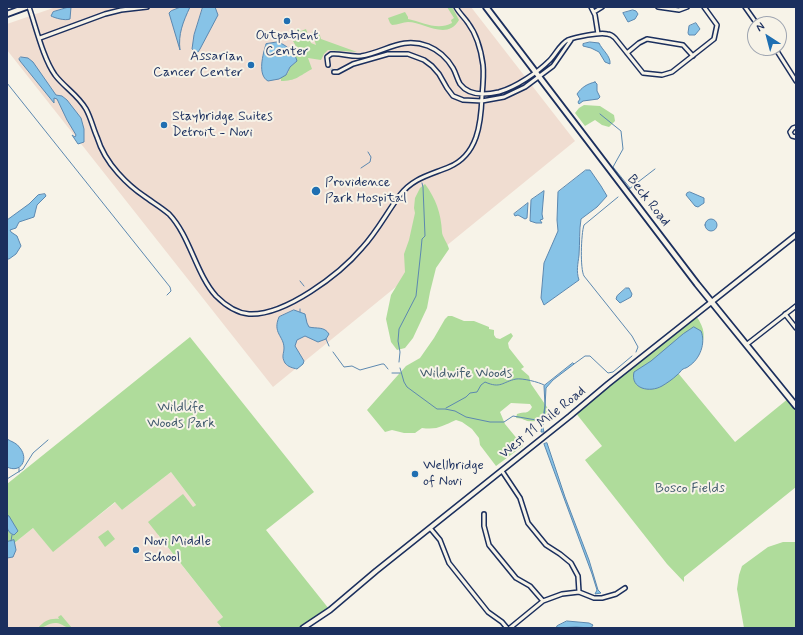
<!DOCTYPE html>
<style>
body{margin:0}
#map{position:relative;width:803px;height:635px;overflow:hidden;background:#f7f3e8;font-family:Mynerve,sans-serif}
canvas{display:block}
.frame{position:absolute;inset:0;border:8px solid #1b2f5e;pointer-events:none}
.north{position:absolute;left:747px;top:16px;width:40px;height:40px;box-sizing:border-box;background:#f7f3e8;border:1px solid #9fa5b1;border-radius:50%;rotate:324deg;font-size:11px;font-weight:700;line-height:16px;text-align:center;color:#1b2f5e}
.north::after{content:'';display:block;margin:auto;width:14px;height:18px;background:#1f6fb2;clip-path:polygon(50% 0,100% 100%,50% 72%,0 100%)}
</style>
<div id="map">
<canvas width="803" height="635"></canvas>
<div class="frame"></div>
<div class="north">N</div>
</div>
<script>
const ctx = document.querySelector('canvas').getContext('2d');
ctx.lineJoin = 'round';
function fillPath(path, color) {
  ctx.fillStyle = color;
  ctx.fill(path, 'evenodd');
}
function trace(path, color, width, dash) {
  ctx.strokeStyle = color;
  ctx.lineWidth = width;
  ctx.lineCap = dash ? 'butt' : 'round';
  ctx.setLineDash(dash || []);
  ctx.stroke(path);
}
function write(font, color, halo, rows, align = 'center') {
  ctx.font = font + ' Mynerve,sans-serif';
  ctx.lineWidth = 4;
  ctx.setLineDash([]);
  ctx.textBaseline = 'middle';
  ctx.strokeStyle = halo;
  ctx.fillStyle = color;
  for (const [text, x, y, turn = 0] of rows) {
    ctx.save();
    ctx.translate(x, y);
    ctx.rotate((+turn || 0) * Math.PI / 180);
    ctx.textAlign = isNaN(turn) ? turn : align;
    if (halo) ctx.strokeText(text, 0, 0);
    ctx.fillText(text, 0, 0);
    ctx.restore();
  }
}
fillPath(new Path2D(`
 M56 7H471L575 141 273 387 7 50V24Z
 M171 472 196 505 158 535 223 617 218 622 222 628H7V549L33 528 53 551 116 502 122 510Z`), '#f0ddd1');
fillPath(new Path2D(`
 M447 7H452L459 20C447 41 424 22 408 22 403 22 398 25 392 25L390 23 388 18 405 12 408 17V19C423 22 437 31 452 23L451 20 454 18Z
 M299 28 301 31 306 29 311 43 316 45 312 32 316 30 317 33 319 32 321 39 357 52 328 50 324 54 321 60 308 58 312 69C299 76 296 81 281 81V79H279L288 73 290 67 296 62V57L294 54 296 52 297 48 293 41 301 40 297 29Z
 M584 105 600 106 614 115 615 121 609 127 602 125 595 120 585 126 575 113 579 108Z
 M425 184C436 199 441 213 442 232 442 236 448 244 449 249L436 268 430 292 427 308 413 338 405 348 397 350 391 342 386 319 391 295 405 272 404 254 409 240 415 213 414 208 415 198 420 188Z
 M448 316H452L464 321H474L489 327V329L494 330V335L496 338 500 339 511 333 513 336 508 343 509 348 524 367 521 369 529 376 531 384 549 410 541 428 536 421C525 423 525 418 516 418L517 414C524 411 528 415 532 407L530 404 511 403 500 412 505 424 523 446 496 466 480 445 479 438 472 429 462 422 456 420C442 426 438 430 422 428L415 433H404L392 430 385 432 367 410 406 366 420 358 434 338 445 319Z
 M696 316C715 341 695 355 678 373L735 442 789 398 796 407V487L684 577V582L667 564 585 460 602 446 575 412Z
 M190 337 314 492 266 530 329 609 306 628H222L217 622 223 617 148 522 183 494 193 507 196 505 171 472 122 510 115 502 53 552 33 528 7 549V484Z
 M108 530 115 539 105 547 98 537Z
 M783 542H796V628H744L737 589 739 575 742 566 768 547Z
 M61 615 72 628C65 628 63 624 57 623 49 622 45 628 38 628 44 621 50 618 59 619L58 617Z`), '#afdc9b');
const water = new Path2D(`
 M69 7H71L70 19C65 21 55 18 51 16L53 12Z
 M181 7H190C183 22 178 34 180 50L169 13 171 11Z
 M203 7H215L218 15 200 49 198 52H195L192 49 194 35Z
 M633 10 636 11 638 14 635 19 628 22 623 13Z
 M696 23 700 29 695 35H689L688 33 689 26Z
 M278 42C286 45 295 52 297 61L290 67 286 75 279 79 268 81C257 75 263 54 266 44Z
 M590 42 599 43C602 50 611 56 610 64L605 62 599 52 591 48 583 46V44Z
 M21 57 28 58 33 62 56 95 62 96 67 100 81 118 84 129V142L78 144 72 135 75 137 76 135 67 120 57 99 54 98V103L20 61 19 59Z
 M595 82 597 84V91L600 97 598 99 583 101 579 104 578 102 580 99 577 94C582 87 587 84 595 82Z
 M586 170H590L601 186 607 196 597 207 581 219C579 231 580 242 579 255 578 264 576 271 579 280L544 305 541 298 544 263 558 231 557 220 558 192Z
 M544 191 542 214 543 219 540 220 542 223H536L530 221 531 200Z
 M690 192 704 198V203L698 207 695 206 686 195 687 193Z
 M45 194 46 196 37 205 34 217 19 222 16 228 10 230 11 232 17 236 21 246 16 254 9 259H7V220L29 204 38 195Z
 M528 203 527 218 525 219 518 215 515 216 514 214Z
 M705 225a6 6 0 1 1 12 0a6 6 0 1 1-12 0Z
 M626 288H629L632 294 631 297 620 303 616 299 617 296Z
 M294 310 305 314 307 323 309 327C317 329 324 326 329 334L326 339 318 342 305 336 297 340 295 346 304 361 303 364 297 369C293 368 288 367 285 363 281 356 284 354 284 348 284 336 272 333 279 317Z
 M694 327 701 331C706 343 700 359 689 366 687 368 685 368 683 369 680 371 680 373 677 375 673 379 667 383 662 386 650 393 630 389 634 372L651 361 683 334Z
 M573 363 574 364 553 380 546 388 545 407 543 428 544 432H541L545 405 544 386Z
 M7 439C12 442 17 443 20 448 29 459 21 474 7 467Z
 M547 443 565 497 589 560 598 590 601 593 595 594 597 590 592 574 544 444Z
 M7 515 9 516 18 531 14 535C5 532 7 523 7 515Z
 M14 540 16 550 13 557 7 558V542Z
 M567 621 589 623 593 625 591 628 576 627 556 628 557 626Z`);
fillPath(water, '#87c3e7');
trace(water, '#5c88b0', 1);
trace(new Path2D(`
 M7 83 170 287 171 291 167 295
 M600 114 621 131 623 149 613 167 630 188
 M361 168 370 162 371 157 368 152
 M629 189 655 169
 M618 197 584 225C581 234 580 269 584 276L632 336 638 347 636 352
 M300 281 304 286
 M300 312V309
 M326 339 329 346
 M333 352 344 367 352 366 360 370 382 364H384L388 369
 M399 362 400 352 398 341 399 329 416 296 421 250 422 239 425 236 423 187 422 183
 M574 364 585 356H590L608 373 613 372 632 356
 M400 368 404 382 407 387 437 409H445L455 411 466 417 490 422H504L513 416 542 421
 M392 373H400
 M446 408 466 397 470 393 477 392 481 385 485 382C501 389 502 382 516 379 522 378 539 382 544 385
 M19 468V472
 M7 479 23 469 33 453 48 440
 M11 541 12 535`), '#5c88b0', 1);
trace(new Path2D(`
 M328 65 334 72`), '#cbcccc', 3, [3, 1.5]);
const minor = new Path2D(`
 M29 7C36 27 43 58 55 75 64 87 78 95 86 109 91 118 93 128 97 137 101 150 109 163 118 173 126 182 135 190 144 196 152 202 161 207 169 214 190 236 196 274 216 296 225 305 237 313 249 314 285 316 340 274 362 248 377 232 387 212 400 195 413 178 430 175 449 167 478 155 481 123 482 96 483 85 484 75 483 65 481 50 477 35 468 23 464 17 459 13 456 7
 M591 7 595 15 598 34
 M658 7 679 10 687 7
 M745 7 757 24
 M594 12 602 7
 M40 38 105 14 121 10 147 7
 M775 48 796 81
 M627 53 639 43 647 39 683 45 693 56
 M328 65 327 57 331 54C341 53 350 57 361 56 386 52 401 36 428 46 438 50 447 58 453 68 456 73 457 79 460 84 469 96 486 95 499 92 516 87 537 73 550 60 556 54 560 44 568 40 575 37 600 32 607 34 610 34 612 35 615 38L643 73 662 75 672 72 714 39 717 25 704 7
 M334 72H338L353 64 388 54H408L424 60 432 66 439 74 447 88 453 96 463 100 482 101 504 97 525 87 553 66 571 40
 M796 127 793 128 790 132 792 136 796 137
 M785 314 796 328
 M746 345 796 306
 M502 471 520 498 528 523 546 545 560 554 571 563 578 576 579 592
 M484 514V526L489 545 516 578 530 586 543 601
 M430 528 440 540 449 563 488 612 502 622 507 628
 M510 628 543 601 562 594 579 592 594 598H602L616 594 625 588`);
const tertiary = new Path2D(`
 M303 628 330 610 376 571 570 416 608 384 796 235`);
const secondary = new Path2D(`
 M486 7 697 284 796 406
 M7 14 26 7`);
trace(minor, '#1b2f5e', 6);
trace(tertiary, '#1b2f5e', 7);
trace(secondary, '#1b2f5e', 8);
trace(minor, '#f7f3e8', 3);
trace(tertiary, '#f7f3e8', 4);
trace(secondary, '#f7f3e8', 4.5);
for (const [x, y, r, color] of [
 [287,21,4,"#1f6fb2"],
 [251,65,4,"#1f6fb2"],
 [164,125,4,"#1f6fb2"],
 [316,191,5,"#1f6fb2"],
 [415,474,4,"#1f6fb2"],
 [136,550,4,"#1f6fb2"]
]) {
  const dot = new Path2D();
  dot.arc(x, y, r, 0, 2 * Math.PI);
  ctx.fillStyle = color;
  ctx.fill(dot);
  trace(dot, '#f7f3e8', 1.5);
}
write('14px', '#1b2f5e', '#f7f3e8', [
 ["Outpatient",287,36,"center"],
 ["Center",287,52,"center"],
 ["Assarian",243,57,"right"],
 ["Cancer Center",243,73,"right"],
 ["Staybridge Suites",172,117],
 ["Detroit - Novi",172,133],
 ["Providence",325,183],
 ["Park Hospital",325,199],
 ["Wellbridge",423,466],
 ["of Novi",423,482],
 ["Novi Middle",144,542],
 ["School",144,558]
], 'left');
write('14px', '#1b2f5e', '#f7f3e8', [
 ["Beck Road",648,201,52],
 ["West 11 Mile Road",543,423,-39]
]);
write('14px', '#405a6d', '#f7f3e8', [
 ["Wildwife Woods",466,374],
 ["Wildlife",181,408],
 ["Woods Park",181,424],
 ["Bosco Fields",690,489]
]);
</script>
